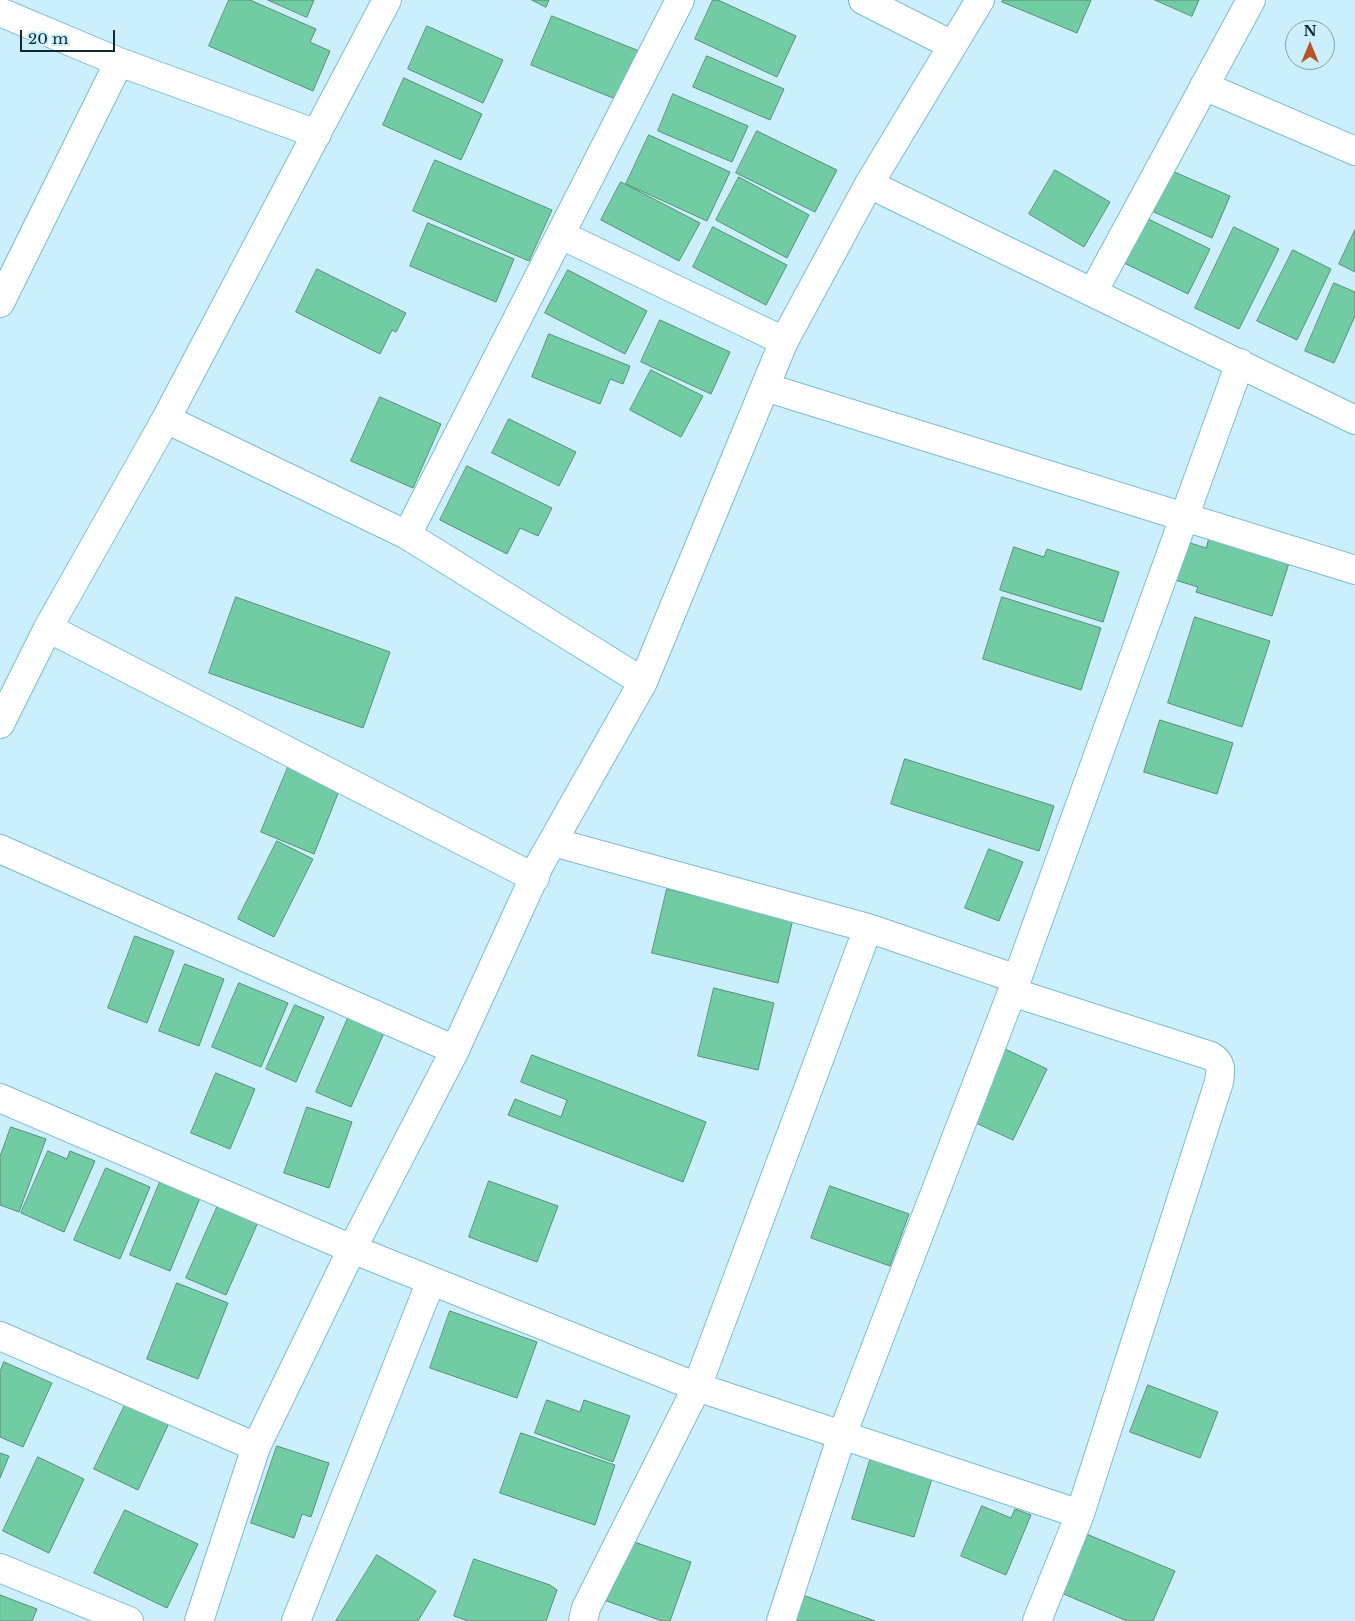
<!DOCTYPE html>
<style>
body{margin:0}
#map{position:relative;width:1355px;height:1621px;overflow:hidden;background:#cbeffd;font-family:"Libre Baskerville",serif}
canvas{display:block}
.north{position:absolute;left:1285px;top:20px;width:50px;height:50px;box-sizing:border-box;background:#cbeffd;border:1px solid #80a0ab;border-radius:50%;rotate:0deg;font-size:14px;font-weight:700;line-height:20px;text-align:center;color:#0f2931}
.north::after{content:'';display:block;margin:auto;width:18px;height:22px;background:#b95425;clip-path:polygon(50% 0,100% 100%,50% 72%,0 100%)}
.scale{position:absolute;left:20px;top:30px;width:95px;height:22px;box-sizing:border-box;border:2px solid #0f2931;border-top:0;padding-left:6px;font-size:15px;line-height:18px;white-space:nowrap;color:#0f2931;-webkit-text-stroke:4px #cbeffd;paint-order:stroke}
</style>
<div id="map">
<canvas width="1355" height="1621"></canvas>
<div class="north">N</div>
<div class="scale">20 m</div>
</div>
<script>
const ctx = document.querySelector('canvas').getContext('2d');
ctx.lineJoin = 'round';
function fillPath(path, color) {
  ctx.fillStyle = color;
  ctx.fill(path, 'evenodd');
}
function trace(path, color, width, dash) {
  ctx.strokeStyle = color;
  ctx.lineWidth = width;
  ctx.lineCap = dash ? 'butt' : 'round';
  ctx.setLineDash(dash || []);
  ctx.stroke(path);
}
const building = new Path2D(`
 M229 0H250L316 29 310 42 330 51 313 91 209 46Z
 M268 0H314L307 17Z
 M532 0H549L546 7Z
 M713 0H718L796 36 777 77 695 39Z
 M1003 0H1091L1077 33 1002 2Z
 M1155 0H1199L1192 16Z
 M552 16 639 51 618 100 531 65Z
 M427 26 503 60 483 103 408 69Z
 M707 56 784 89 770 120 693 87Z
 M404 78 482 114 461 160 383 125Z
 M673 94 748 126 732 162 658 131Z
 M757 131 837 170 815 212 736 173Z
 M649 135 730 172 707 221 626 184Z
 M435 160 552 210 529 261 413 211Z
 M1055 170 1110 202 1084 247 1029 214Z
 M1172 171 1230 196 1212 238 1154 212Z
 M739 177 809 215 787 258 716 220Z
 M621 182 700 223 679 261 601 220Z
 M1140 215 1210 249 1188 294 1118 260Z
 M428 223 514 259 496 302 410 266Z
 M713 227 787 265 766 305 693 267Z
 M1234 227 1279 249 1239 329 1195 308Z
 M1355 230V272L1339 264Z
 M1293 250 1331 269 1297 340 1257 321Z
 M317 269 406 313 396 332 392 330 380 354 296 312Z
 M568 270 647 311 625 354 545 313Z
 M1334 283 1355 292V316L1334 363 1305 351Z
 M660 320 730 352 711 394 641 362Z
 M549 334 630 366 623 384 610 379 600 404 532 377Z
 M651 370 703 396 681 437 630 410Z
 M380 397 441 424 413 488 351 461Z
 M509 419 576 452 559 486 492 453Z
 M467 466 552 508 538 536 520 528 507 554 440 520Z
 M1210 535 1290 560 1272 616 1196 592 1198 587 1175 580 1187 542 1206 548Z
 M1014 547 1044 557 1047 549 1119 572 1103 622 1000 590Z
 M236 597 390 652 363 728 209 673Z
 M1002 597 1101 628 1081 690 983 659Z
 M1195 617 1270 641 1242 727 1168 703Z
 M1160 720 1233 743 1217 794 1144 772Z
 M905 759 1054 806 1039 851 891 804Z
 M289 765 341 786 314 854 261 832Z
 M277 841 313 859 274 937 238 919Z
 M989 849 1023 862 999 921 965 908Z
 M667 889 793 919 778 983 652 953Z
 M135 936 174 951 147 1023 108 1008Z
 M185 964 224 979 199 1046 159 1031Z
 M239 983 288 1003 261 1067 212 1047Z
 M714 988 774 1003 758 1070 698 1056Z
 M295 1005 324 1017 296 1082 266 1069Z
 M348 1018 384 1033 351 1107 316 1092Z
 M1001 1047 1047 1069 1013 1140 967 1119Z
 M532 1055 706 1122 683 1182 508 1115 515 1099 561 1117 567 1100 521 1082Z
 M216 1073 255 1089 230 1149 191 1133Z
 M307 1107 352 1122 329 1188 284 1173Z
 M11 1127 46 1139 19 1212 0 1205V1157Z
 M48 1151 67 1159 70 1151 95 1161 64 1232 21 1213Z
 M106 1168 150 1187 120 1259 74 1240Z
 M489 1181 558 1206 537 1262 469 1237Z
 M160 1182 200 1198 170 1271 130 1255Z
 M830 1186 909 1214 890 1266 811 1238Z
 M219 1203 259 1220 226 1295 186 1278Z
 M177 1283 228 1303 198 1379 147 1359Z
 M450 1311 537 1342 517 1398 430 1368Z
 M4 1362 52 1383 23 1447 0 1437V1372Z
 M1148 1385 1218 1412 1200 1458 1130 1432Z
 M547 1400 580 1412 584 1400 630 1416 613 1462 535 1433Z
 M126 1403 169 1423 138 1490 94 1469Z
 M521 1433 615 1465 595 1525 500 1493Z
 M277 1446 329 1463 311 1517 302 1514 294 1538 251 1523Z
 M0 1453 9 1456 0 1478Z
 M872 1454 934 1472 914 1537 852 1519Z
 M38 1457 84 1479 49 1553 3 1531Z
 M982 1506 1011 1518 1015 1509 1031 1515 1006 1575 961 1556Z
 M125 1510 198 1544 167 1608 94 1573Z
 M1084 1533 1175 1571 1153 1621H1127L1059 1592Z
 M623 1538 691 1562 670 1621H662L601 1599Z
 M377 1555 436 1591 418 1621H336Z
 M474 1559 550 1585 557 1590 546 1621H468L454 1616Z
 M800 1594 875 1621H790Z
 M0 1595 37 1609 32 1621H0Z`);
fillPath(building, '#71cba3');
trace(building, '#588f75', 1);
const minor = new Path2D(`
 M863 0 952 45
 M980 0 869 184 1355 420
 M0 12 119 62 317 134
 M1204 86 1355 151
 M561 235 784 341
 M1093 292 1251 0
 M0 303 119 62
 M765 387 1355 570
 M166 419 407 535 643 682
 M407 535 680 0
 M48 628 535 878
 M0 724 48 628 166 419 387 0
 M553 842 868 928 1017 979 1240 363
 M0 849 455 1050
 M1012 992 1211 1056C1222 1063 1221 1070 1219 1082L1080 1514
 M0 1098 352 1249 697 1387 1080 1514 1037 1621
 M0 1336 256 1447
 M0 1568 129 1621
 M199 1621 256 1447 352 1249 455 1050 541 862 643 682 784 341 869 184
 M296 1621 431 1281
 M583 1621 586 1608 697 1387 868 928
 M781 1621 842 1435 1017 979`);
trace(minor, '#7ebbd2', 30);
trace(minor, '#fff', 28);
</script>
